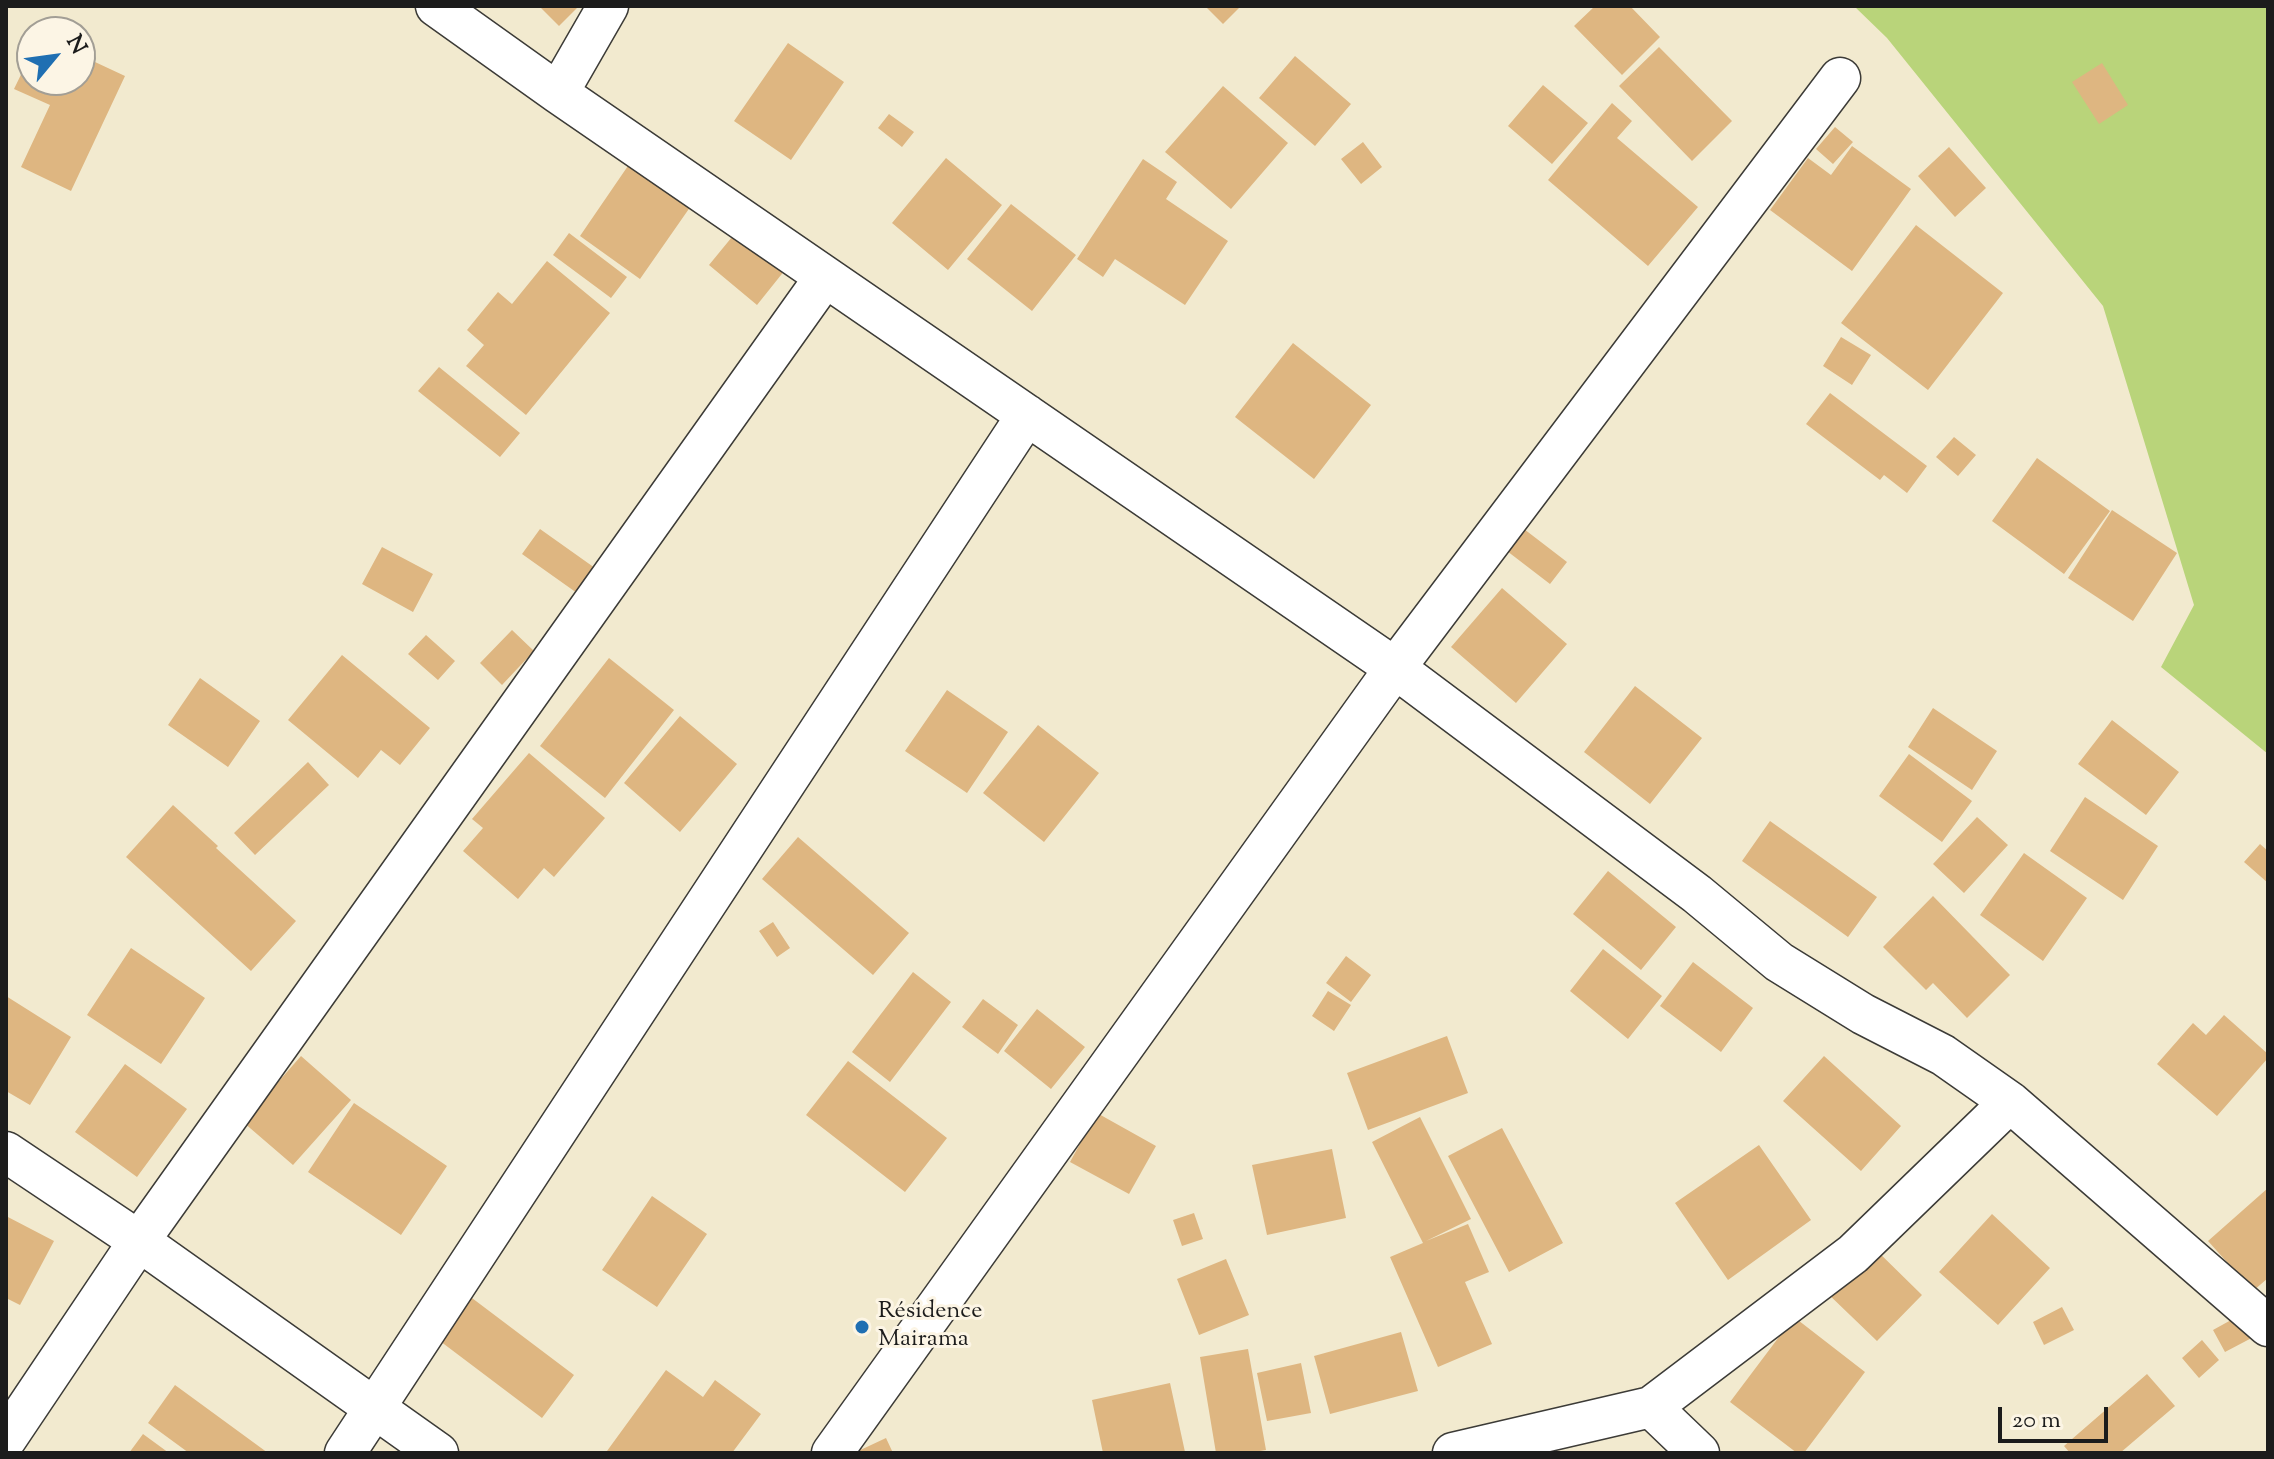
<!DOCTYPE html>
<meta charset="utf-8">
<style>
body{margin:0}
#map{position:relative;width:2274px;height:1459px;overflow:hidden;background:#f2eacf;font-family:"Sorts Mill Goudy",serif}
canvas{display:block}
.frame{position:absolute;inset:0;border:8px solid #1c1c1c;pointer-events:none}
.north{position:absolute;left:16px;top:16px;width:80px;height:80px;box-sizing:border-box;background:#fcf5e5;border:2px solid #a29e95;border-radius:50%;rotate:61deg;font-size:22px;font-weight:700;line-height:32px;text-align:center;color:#1c1c1c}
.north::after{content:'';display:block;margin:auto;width:28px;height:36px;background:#1f6fb2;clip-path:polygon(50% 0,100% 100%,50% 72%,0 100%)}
.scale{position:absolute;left:1998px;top:1407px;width:110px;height:36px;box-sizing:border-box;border:4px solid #1c1c1c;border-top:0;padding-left:10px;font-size:24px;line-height:28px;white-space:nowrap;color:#1c1c1c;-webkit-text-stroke:6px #fcf5e5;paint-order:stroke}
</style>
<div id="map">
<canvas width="2274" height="1459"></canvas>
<div class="frame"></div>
<div class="north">N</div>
<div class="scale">20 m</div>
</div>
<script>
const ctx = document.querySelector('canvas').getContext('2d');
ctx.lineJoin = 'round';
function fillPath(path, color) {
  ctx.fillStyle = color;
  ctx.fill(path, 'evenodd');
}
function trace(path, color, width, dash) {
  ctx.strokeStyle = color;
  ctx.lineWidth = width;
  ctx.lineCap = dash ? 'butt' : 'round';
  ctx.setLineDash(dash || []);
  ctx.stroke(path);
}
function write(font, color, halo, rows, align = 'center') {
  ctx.font = font + ' "Sorts Mill Goudy",serif';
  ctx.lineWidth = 6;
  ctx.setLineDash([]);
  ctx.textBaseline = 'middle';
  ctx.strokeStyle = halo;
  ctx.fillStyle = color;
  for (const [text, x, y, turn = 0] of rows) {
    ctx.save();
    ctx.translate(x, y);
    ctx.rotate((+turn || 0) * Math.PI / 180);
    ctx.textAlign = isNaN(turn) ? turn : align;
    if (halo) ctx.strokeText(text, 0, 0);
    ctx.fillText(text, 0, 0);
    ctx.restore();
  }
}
fillPath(new Path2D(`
 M1854 6H2268V754L2161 667 2194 605 2103 306 1887 38Z`), '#b9d47a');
fillPath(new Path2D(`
 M539 6H579L559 26Z
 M1205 6H1241L1223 24Z
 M1595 6H1630L1660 37 1622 75 1574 26Z
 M788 43 844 82 791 160 734 121Z
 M1659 47 1732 121 1692 161 1619 86Z
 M32 52V80H80V55L125 76 71 191 21 167 50 105 14 89Z
 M1295 56 1351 104 1315 146 1259 98Z
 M2102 63 2128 105 2099 124 2072 82Z
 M1543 85 1588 123 1552 164 1508 126Z
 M1223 86 1288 143 1231 209 1165 152Z
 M1612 103 1632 121 1617 138 1698 207 1648 266 1548 180Z
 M889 114 914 132 902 147 878 128Z
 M1835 127 1853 142 1833 164 1816 149Z
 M1363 142 1382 167 1361 184 1341 159Z
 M1852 146 1911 189 1852 271 1770 210 1808 158 1831 175Z
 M1949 147 1986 188 1955 217 1918 176Z
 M946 158 1002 205 948 270 892 223Z
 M1143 159 1177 182 1166 199 1228 241 1185 305 1115 259 1103 277 1077 259Z
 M632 160 693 203 640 279 580 236Z
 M1011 204 1076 255 1032 311 967 259Z
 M1916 225 2003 293 1928 390 1841 323Z
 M741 226 789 265 757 305 709 265Z
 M569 233 627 277 611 298 553 255Z
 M547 261 610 313 526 415 466 366 484 345 467 330 498 292 512 304Z
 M1841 337 1871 355 1852 385 1823 366Z
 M1293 343 1371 405 1314 479 1235 417Z
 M439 367 520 433 500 457 418 391Z
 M1830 393 1927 466 1907 493 1884 475 1880 480 1806 424Z
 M1954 437 1976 455 1958 476 1936 457Z
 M2037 458 2110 511 2064 574 1992 521Z
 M2112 510 2177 553 2133 621 2068 578Z
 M540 529 602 573 584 598 522 554Z
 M1524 529 1567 562 1550 584 1507 551Z
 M382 547 433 574 413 612 362 584Z
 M1502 588 1567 644 1516 703 1451 647Z
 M512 630 534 651 502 685 480 663Z
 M426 635 455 661 438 680 408 654Z
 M342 655 430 728 400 765 381 750 358 778 288 720Z
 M609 658 674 710 605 798 540 746Z
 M200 678 260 721 228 767 168 725Z
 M1635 686 1702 738 1650 804 1584 752Z
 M947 690 1008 732 967 793 905 751Z
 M1933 708 1997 751 1972 790 1908 747Z
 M680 716 737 764 680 832 624 783Z
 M2112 720 2179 772 2146 815 2078 764Z
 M1038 725 1099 773 1044 842 983 793Z
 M529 753 605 818 554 877 544 868 518 899 463 851 483 828 472 819Z
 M1909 754 1972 801 1942 842 1879 796Z
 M308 762 329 785 255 855 234 833Z
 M2085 797 2158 846 2123 900 2050 851Z
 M173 805 218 846 216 848 296 921 251 971 126 857Z
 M1977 817 2008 845 1964 893 1933 864Z
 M1770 821 1877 897 1848 937 1742 861Z
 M798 837 909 933 873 975 762 879Z
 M2260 844 2268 851V883L2244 862Z
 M2024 853 2087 898 2043 961 1980 915Z
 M1608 871 1676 927 1641 970 1573 914Z
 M1933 896 2010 975 1967 1018 1933 983 1926 990 1883 947Z
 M773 922 790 948 777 957 759 931Z
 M131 948 205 998 161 1064 87 1015Z
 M1603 949 1662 996 1628 1039 1570 991Z
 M1346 956 1371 975 1351 1002 1326 983Z
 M1693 962 1753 1008 1721 1052 1660 1006Z
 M913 972 951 1002 890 1082 852 1052Z
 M1328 991 1351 1005 1334 1031 1312 1016Z
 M6 996 71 1037 30 1105 6 1091Z
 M983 999 1018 1025 998 1054 962 1027Z
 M1037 1009 1085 1047 1051 1089 1004 1051Z
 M2224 1015 2268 1054V1058L2217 1116 2157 1064 2193 1023 2206 1035Z
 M1447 1036 1468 1093 1368 1130 1347 1073Z
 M301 1056 351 1100 293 1165 243 1122Z
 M1824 1056 1901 1126 1861 1171 1783 1101Z
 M848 1061 947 1138 905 1192 806 1115Z
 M125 1064 187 1109 137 1177 75 1132Z
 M354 1103 447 1166 401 1235 308 1172Z
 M1097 1113 1156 1146 1129 1194 1070 1162Z
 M1420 1117 1471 1219 1426 1241 1468 1224 1489 1272 1465 1282 1492 1344 1438 1367 1390 1257 1423 1243 1372 1142Z
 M1502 1128 1563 1243 1509 1272 1448 1156Z
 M1759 1145 1811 1220 1728 1280 1675 1203Z
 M1332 1149 1346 1218 1267 1235 1252 1165Z
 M2268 1188V1278L2253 1291 2208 1241Z
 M652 1196 707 1234 657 1307 602 1270Z
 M1194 1213 1203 1239 1182 1246 1173 1220Z
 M1992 1214 2050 1268 1998 1325 1939 1272Z
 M6 1216 54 1241 20 1305 6 1298Z
 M1869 1243 1922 1295 1877 1341 1824 1290Z
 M1226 1259 1249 1315 1199 1335 1177 1279Z
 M464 1292 574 1375 542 1418 432 1335Z
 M2062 1307 2074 1330 2044 1345 2033 1322Z
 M2251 1309 2263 1332 2225 1352 2213 1330Z
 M1794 1317 1865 1372 1804 1453H1797L1730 1402Z
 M1401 1332 1418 1391 1330 1414 1314 1356Z
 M2202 1340 2219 1360 2199 1378 2182 1358Z
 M1248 1349 1266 1450 1247 1453H1216L1200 1357Z
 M1301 1363 1311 1413 1267 1421 1257 1373Z
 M666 1370 703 1397 715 1380 761 1414 732 1453H611L607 1451Z
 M2147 1374 2175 1406 2120 1453H2070L2064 1446Z
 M1170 1383 1185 1452 1103 1453 1092 1400Z
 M175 1385 268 1453H189L148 1423Z
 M143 1434 169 1453H129Z
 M886 1438 893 1453H854Z`), '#deb681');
const minor = new Path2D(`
 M436 6 558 93 1395 668 1697 894 1779 962 1863 1014 1943 1055 2010 1102 2268 1326
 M558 93 608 6
 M6 1152 139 1241 438 1453
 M1651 1407 1853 1254 2010 1102
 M6 1439 139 1241 825 277
 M345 1453 1027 415
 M832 1453 1395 668 1840 78
 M1453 1453 1651 1407 1699 1453`);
trace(minor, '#3c3b37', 43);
trace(minor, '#fff', 40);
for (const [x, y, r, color] of [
 [862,1327,8,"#1f6fb2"]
]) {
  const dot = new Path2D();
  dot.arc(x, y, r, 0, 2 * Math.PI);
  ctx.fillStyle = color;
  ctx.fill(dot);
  trace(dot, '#fcf5e5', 3);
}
write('24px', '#1c1c1c', '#fcf5e5', [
 ["Résidence",878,1313],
 ["Mairama",878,1341]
], 'left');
</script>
